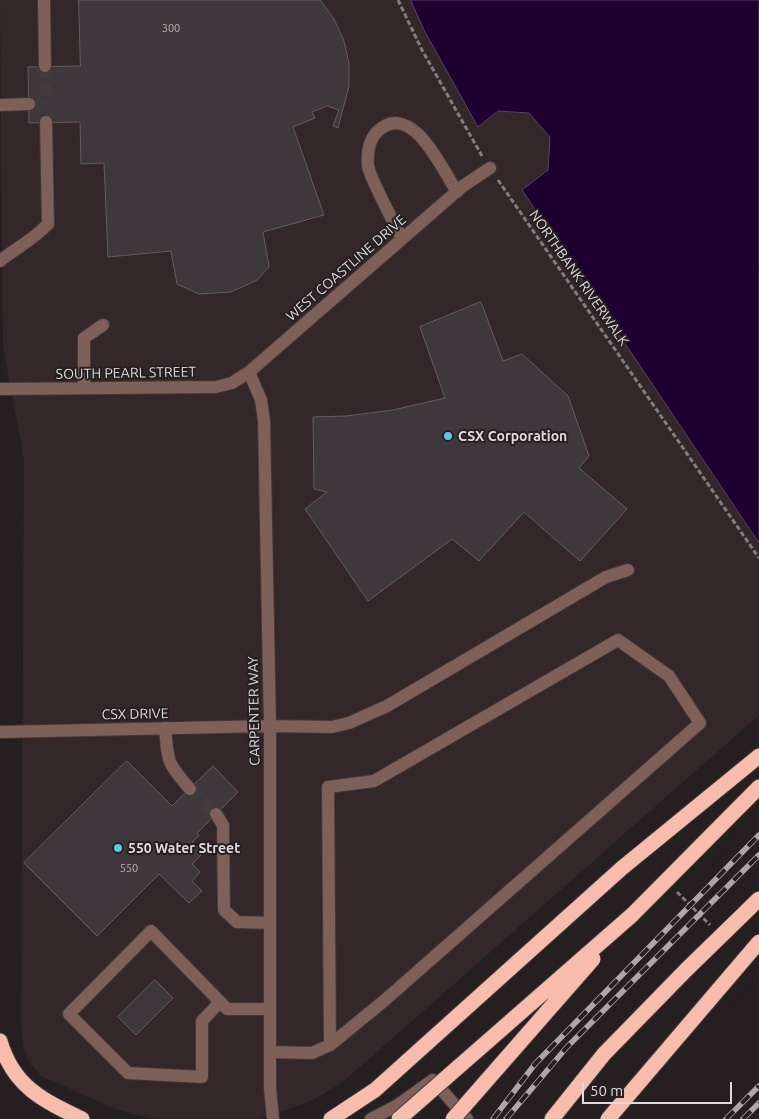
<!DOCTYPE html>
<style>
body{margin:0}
#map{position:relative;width:759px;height:1119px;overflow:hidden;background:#261f21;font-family:Ubuntu,sans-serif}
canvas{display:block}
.scale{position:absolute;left:582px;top:1082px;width:150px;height:22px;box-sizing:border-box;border:2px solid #dfdbdb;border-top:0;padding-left:6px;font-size:15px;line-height:18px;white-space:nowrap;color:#dfdbdb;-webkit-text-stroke:4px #261f21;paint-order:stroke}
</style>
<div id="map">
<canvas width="759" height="1119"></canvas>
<div class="scale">50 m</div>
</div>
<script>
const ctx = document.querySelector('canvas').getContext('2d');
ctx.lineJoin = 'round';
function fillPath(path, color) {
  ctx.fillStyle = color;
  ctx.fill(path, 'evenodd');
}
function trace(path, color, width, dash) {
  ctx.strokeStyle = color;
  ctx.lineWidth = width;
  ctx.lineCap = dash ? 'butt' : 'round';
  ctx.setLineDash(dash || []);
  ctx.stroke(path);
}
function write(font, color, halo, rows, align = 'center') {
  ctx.font = font + ' Ubuntu,sans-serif';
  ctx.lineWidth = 4;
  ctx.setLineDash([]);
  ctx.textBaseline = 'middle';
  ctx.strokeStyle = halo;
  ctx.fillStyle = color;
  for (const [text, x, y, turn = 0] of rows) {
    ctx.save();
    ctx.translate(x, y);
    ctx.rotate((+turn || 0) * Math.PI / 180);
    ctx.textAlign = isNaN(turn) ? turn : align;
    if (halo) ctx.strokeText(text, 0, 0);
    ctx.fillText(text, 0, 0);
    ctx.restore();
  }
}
fillPath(new Path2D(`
 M0 0H411L424 30 478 127 498 111 529 113 550 137 548 170 522 190 759 543V715L344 1081 313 1100 261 1119H158L133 1114 113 1108 41 1076 28 1060 24 1049 21 1027 24 459 3 347Z`), '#342729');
const water = new Path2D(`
 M411 0H759V543L522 190 548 170 550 137 529 113 498 111 478 127 424 30Z`);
fillPath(water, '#1d0131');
trace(water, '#574264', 1);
fillPath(new Path2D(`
 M759 810V826L706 879 708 866Z
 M759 828V864L699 923 705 883Z
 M759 868V976L731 1008 710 973 697 931Z`), '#261f21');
const building = new Path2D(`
 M79 0H320L334 19 344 41 349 63V86L338 128 333 126 339 110 327 106 312 112 315 118 293 127 324 215 263 232 269 267 257 280 231 292 199 294 177 284 171 251 108 257 104 163 81 164 80 122 29 123 28 67 80 66Z
 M481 302 503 361 522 354 568 396 589 456 579 468 627 509 580 561 524 512 479 561 452 539 368 601 305 509 327 492 314 489 313 417 346 416 393 410 445 398 420 327Z
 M127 761 172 806 213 766 238 792 197 833 199 836 192 842 203 853 192 864 200 872 192 881 202 891 189 903 159 874 97 936 24 863Z
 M155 980 173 998 136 1035 118 1017Z`);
fillPath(building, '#3e383c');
trace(building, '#635d61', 1);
trace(new Path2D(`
 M45 66 46 104
 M190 789 216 814`), '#423b3d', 12, [12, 6]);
const minor = new Path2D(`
 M44 0 45 66
 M0 105 29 104
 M402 239C394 222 371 181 368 166 367 153 368 140 378 131 412 100 442 169 457 192
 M0 261C17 247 33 240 48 224L46 122
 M249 372 261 400 264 421 270 726V1088L273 1119
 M84 388V338L103 325
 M0 389 216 387 232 383 249 372 463 186 490 168
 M165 728C168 762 167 763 190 789
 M0 732 270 726 332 727 349 723 387 706 606 577 628 570
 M216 814 223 825 224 910 237 922 270 923
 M219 1003 202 1021V1077L128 1073 69 1014 151 931 227 1009H270
 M270 1052 312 1053 330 1045 385 1000 700 723 669 676 618 640 374 781 328 787 330 1045
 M371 1119 398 1105 433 1080 467 1119`);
const highway = new Path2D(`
 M632 915 759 787
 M0 1041C13 1086 42 1100 82 1119
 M331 1119 375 1090 622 868 759 756
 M552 1119 604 1054 686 970`);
trace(minor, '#40393b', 14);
trace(highway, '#40393b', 17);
trace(new Path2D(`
 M398 0 422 50 482 156
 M498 180 759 558
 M677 892 710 925`), '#837d7e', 3, [5, 2.5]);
trace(minor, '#7e6058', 12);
trace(highway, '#f7bcab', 15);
const rail = new Path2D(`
 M493 1119 535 1064 759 835
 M506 1119 567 1047 759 855
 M726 1119 759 1086
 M743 1119 759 1103`);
trace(rail, '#aca7a8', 5.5);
trace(rail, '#261f21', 4, [11]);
const highwayBridge = new Path2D(`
 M686 970 759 899
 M399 1119 632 915
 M453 1119 593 959
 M608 1119 759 942`);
trace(highwayBridge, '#40393b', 17, []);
trace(highwayBridge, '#f7bcab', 15);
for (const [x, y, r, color] of [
 [448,436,5,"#58c9e3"],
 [118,848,5,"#58c9e3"]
]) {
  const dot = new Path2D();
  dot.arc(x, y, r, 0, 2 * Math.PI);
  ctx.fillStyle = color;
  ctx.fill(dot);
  trace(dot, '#261f21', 2);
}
write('11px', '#b7b2b3', null, [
 ["300",171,28],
 ["550",129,868]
]);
write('14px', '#dfdbdb', '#261f21', [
 ["WEST COASTLINE DRIVE",346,268,-41],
 ["NORTHBANK RIVERWALK",579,278,55],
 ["SOUTH PEARL STREET",126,373,-1],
 ["CARPENTER WAY",254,711,-91],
 ["CSX DRIVE",135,714,-1]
]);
write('bold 14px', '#dfdbdb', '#261f21', [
 ["CSX Corporation",458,436],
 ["550 Water Street",128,848]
], 'left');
</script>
